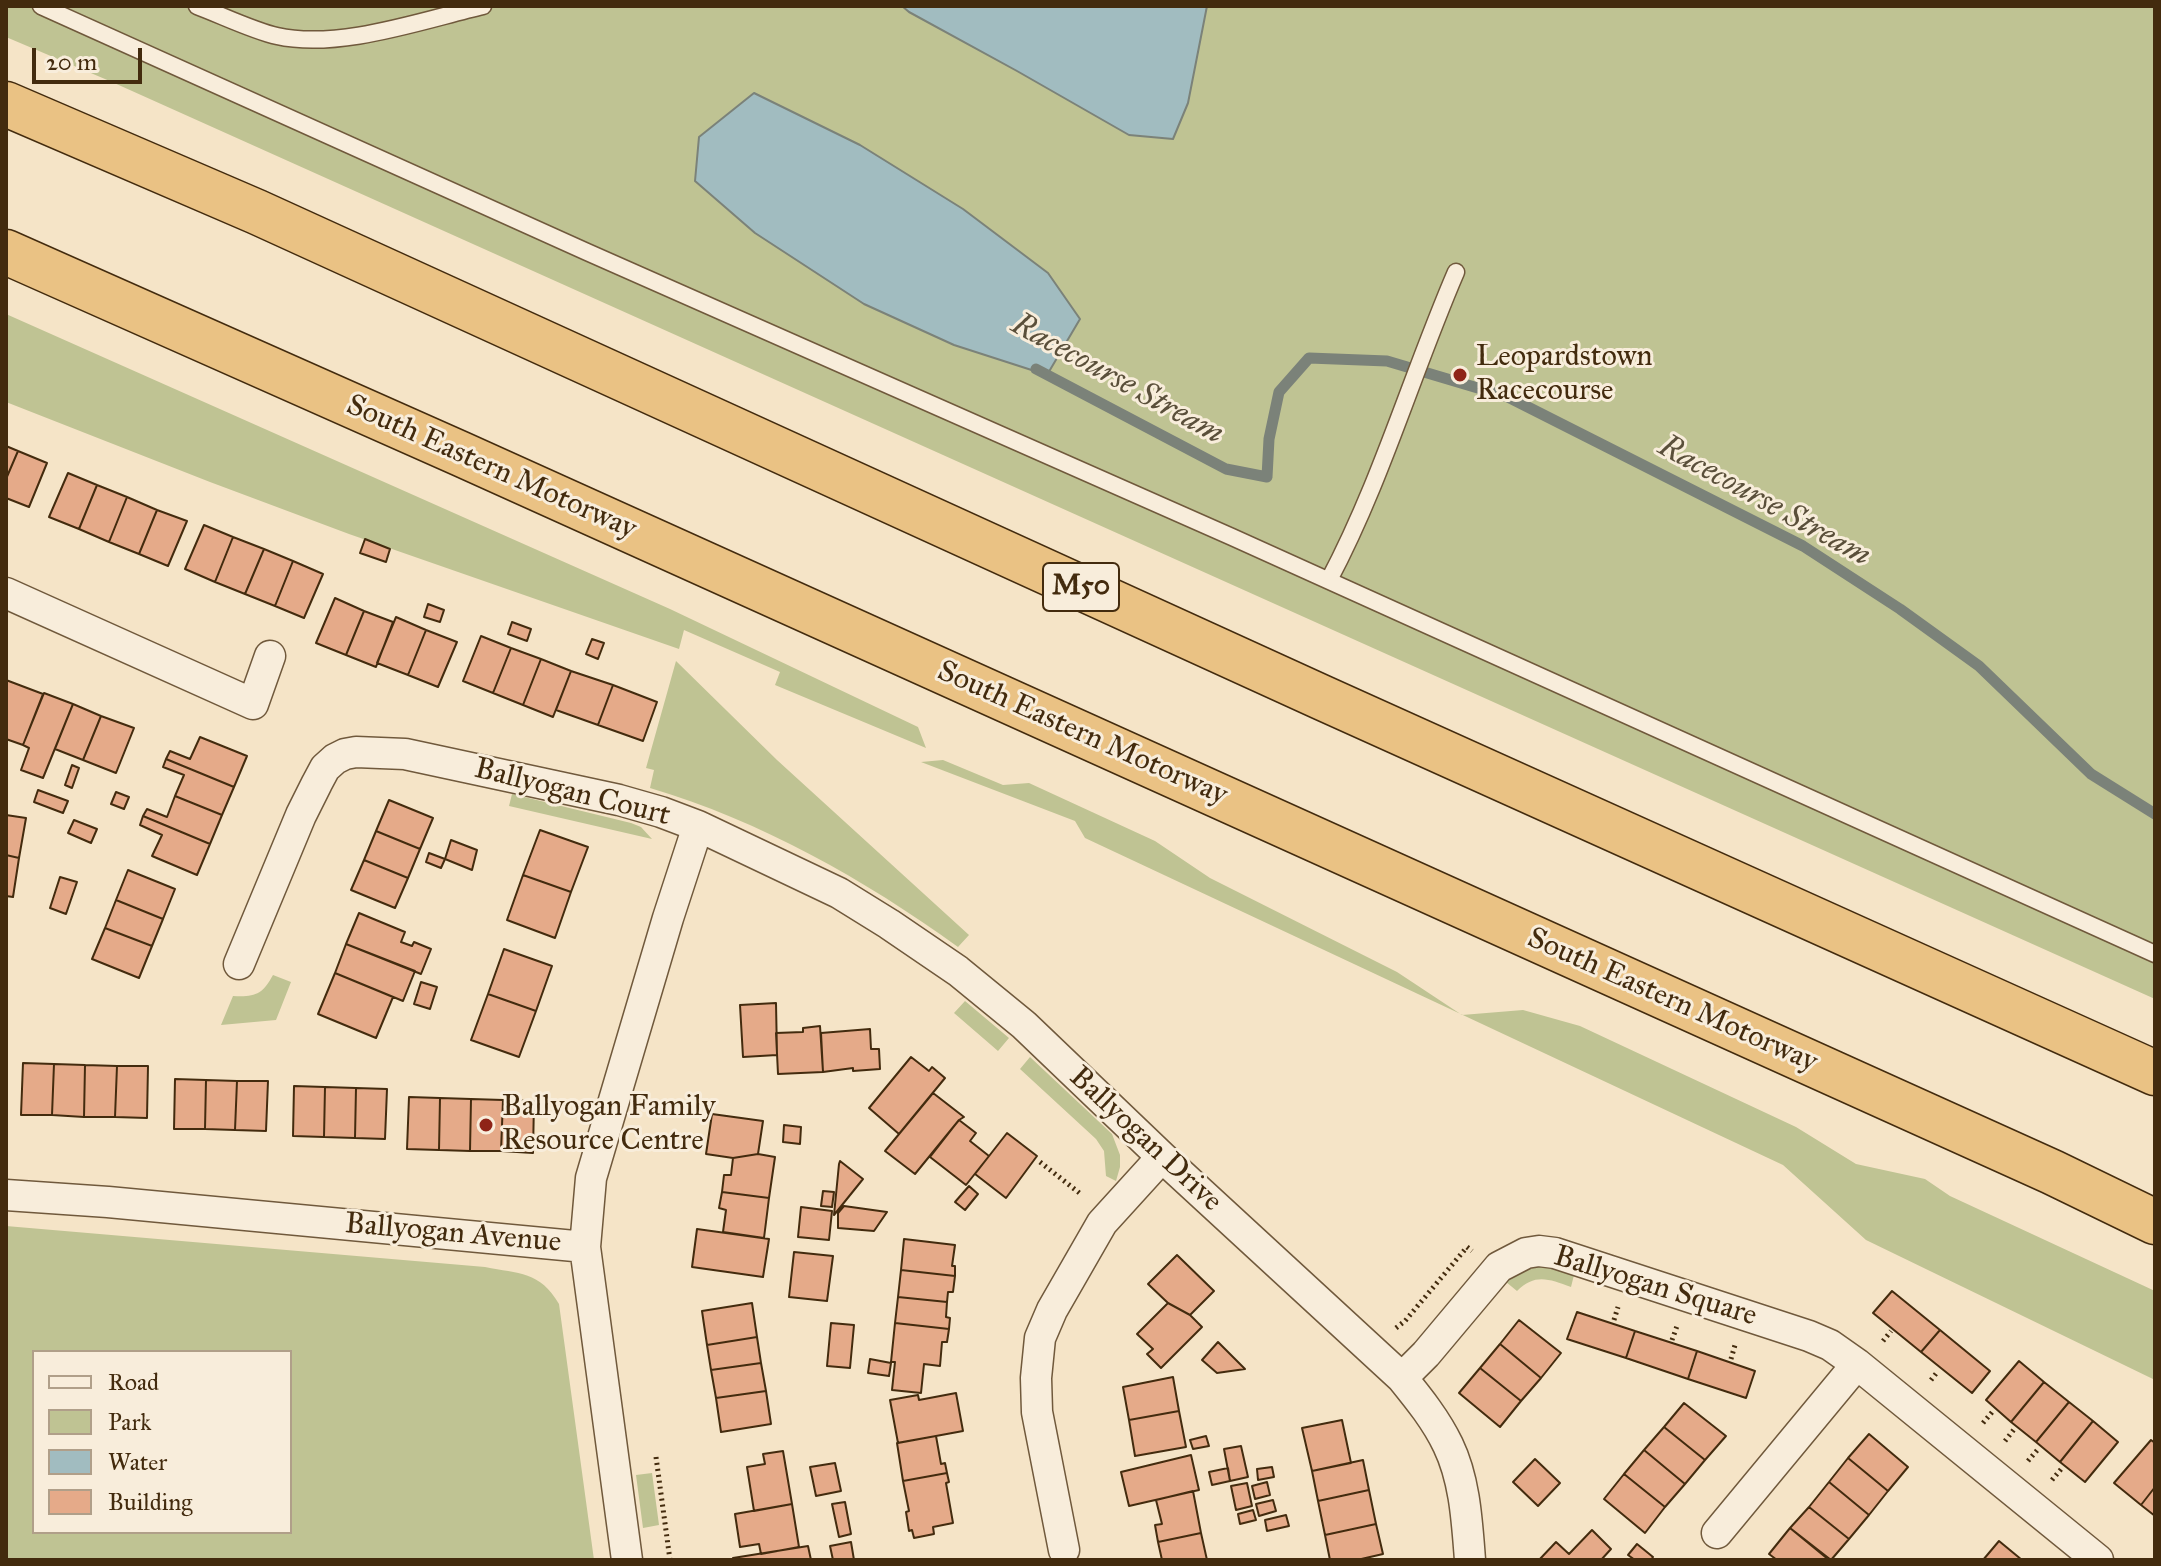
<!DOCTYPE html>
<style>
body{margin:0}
#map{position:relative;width:2161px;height:1566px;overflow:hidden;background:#f5e4c7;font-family:"IM FELL Great Primer",serif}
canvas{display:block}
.frame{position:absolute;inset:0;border:8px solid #432b0e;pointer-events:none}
.legend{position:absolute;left:32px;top:1350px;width:260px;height:184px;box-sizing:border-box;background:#f8eddb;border:2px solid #b09f89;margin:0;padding:10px 14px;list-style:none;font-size:24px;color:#432b0e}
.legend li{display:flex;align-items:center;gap:16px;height:40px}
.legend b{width:40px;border:2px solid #b09f89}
.scale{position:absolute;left:32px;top:48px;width:110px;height:36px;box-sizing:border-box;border:4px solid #432b0e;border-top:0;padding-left:10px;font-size:24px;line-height:28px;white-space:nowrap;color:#432b0e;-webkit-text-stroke:6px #f8eddb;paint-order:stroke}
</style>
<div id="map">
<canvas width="2161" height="1566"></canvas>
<div class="frame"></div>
<ul class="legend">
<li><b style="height:10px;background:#f8eddb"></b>Road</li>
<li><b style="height:22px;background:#bfc393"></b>Park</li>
<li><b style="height:22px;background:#a1bcc0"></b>Water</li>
<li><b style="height:22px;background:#e5aa89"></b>Building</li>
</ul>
<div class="scale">20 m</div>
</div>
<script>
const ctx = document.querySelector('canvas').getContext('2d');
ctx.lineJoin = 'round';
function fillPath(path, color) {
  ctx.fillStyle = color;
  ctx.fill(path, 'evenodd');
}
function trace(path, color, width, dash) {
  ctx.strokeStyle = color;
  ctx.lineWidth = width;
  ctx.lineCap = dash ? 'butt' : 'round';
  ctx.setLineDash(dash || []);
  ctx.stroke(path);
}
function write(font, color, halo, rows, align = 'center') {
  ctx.font = font + ' "IM FELL Great Primer",serif';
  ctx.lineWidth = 6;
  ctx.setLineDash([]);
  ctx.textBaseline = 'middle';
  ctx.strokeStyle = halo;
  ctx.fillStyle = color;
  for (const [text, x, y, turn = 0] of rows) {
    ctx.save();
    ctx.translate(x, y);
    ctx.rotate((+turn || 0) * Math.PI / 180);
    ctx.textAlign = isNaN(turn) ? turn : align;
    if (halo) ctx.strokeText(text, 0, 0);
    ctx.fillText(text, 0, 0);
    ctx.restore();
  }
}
fillPath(new Path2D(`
 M6 6H2155V999L112 82 6 37Z
 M6 314 670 609 918 727 926 748 775 685 780 672 684 630 679 649 349 534 210 482 6 402Z
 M676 661 777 760 969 935 958 947C864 879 761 821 650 788L654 770 646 768Z
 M943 760 1003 785 1029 783 1155 841 1210 878 1397 972 1462 1015 1523 1010 1580 1026 1796 1127 1856 1164 1925 1179 1950 1196 2155 1291V1380L1866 1240 1783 1165 1085 838 1075 821 921 762Z
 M512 794 631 823 641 827 652 839 509 806Z
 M273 975 291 982 276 1020 221 1025 233 996C255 997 262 995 273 975Z
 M965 1001 1009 1038 998 1051 954 1013Z
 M1030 1057 1112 1134 1120 1155V1167L1116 1181 1106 1176 1104 1151 1096 1139 1020 1069Z
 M6 1226 485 1267C519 1274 540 1271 559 1304L594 1560H6ZM34 1352H290V1532H34Z
 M1537 1266 1552 1267 1574 1275 1571 1287C1549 1279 1535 1273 1517 1291L1506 1282 1527 1269Z
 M652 1473 659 1525 643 1528 636 1475Z`), '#bfc393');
const water = new Path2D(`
 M902 6H1207L1188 103 1173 139 1129 135 1017 71 909 12Z
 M754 93 860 145 963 209 1048 273 1080 319 1047 375 954 345 864 304 755 233 695 181 699 137Z`);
fillPath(water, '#a1bcc0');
trace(water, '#7b8279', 2);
trace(new Path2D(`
 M1036 369 1226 469 1267 477 1269 439 1279 392 1309 358 1387 361 1508 397 1803 546 1900 609 1979 666 2091 774 2155 814`), '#7b8279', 11);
const building = new Path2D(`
 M6 446 18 451 6 479Z
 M18 451 47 463 29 507 6 498V479Z
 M68 473 97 485 79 529 49 517Z
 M97 485 127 497 109 542 79 529Z
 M127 497 157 510 139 554 109 542Z
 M157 510 187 521 168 566 139 554Z
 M204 525 233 537 215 582 185 569Z
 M233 537 264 549 245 594 215 582Z
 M365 539 390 549 386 562 360 553Z
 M264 549 293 561 275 606 245 594Z
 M293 561 323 574 304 618 275 606Z
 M335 598 364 611 346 655 316 643Z
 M428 604 444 610 440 622 424 617Z
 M364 611 393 622 376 667 346 655Z
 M396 617 426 630 408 675 377 663Z
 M512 622 531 629 527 641 508 634Z
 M426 630 457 642 438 687 408 675Z
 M481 636 511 648 493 693 463 681Z
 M592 639 604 643 598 659 586 654Z
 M511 648 541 659 523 705 493 693Z
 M541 659 571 671 553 717 523 705Z
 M571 671 613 685 598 725 556 710Z
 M6 680 43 694 23 745 6 739Z
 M613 685 657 702 643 741 598 725Z
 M44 693 73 704 43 778 21 770 29 748 23 745Z
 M73 704 101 716 83 760 55 749Z
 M101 716 134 728 116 773 83 760Z
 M200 737 247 756 234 787 166 759 170 751 190 759Z
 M166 759 234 787 222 815 175 796 184 775 163 767Z
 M72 765 79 768 72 788 65 785Z
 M38 790 68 801 63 813 34 802Z
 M116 792 129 797 124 809 111 804Z
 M175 796 222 815 210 844 143 816 147 809 167 817Z
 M389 800 433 818 420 849 376 831Z
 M6 815 26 818 19 858 6 855Z
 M143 816 210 844 197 875 152 856 162 835 140 825Z
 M74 820 97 829 91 843 68 833Z
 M540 830 588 847 571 892 523 875Z
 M376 831 420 849 408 878 364 860Z
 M451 840 477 850 472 870 445 859Z
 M429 853 445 859 441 868 426 862Z
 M6 855 19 858 13 897 6 896Z
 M364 860 408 878 395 908 351 890Z
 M128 870 175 889 163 919 116 900Z
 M523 875 571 892 555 938 507 920Z
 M60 877 77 882 66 914 50 908Z
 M116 900 163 919 152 946 105 928Z
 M359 913 405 932 401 942 412 946 414 942 431 949 421 974 346 944Z
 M105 928 152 946 139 978 92 959Z
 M346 944 415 971 403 1001 335 973Z
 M504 949 552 966 536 1011 488 994Z
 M335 973 393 997 376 1038 318 1014Z
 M421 982 437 987 430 1009 414 1004Z
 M488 994 536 1011 519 1057 471 1040Z
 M776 1003 777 1055 743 1057 740 1005Z
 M820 1026 823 1072 778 1074 776 1033 803 1032V1028Z
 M870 1029 871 1049H879L880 1069 853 1071V1068L823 1072 821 1033Z
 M911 1057 929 1071 932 1067 945 1078 899 1134 869 1108Z
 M23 1063 54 1064 52 1115H21Z
 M54 1064 85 1065 84 1117 52 1115Z
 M85 1065 117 1066 115 1117H84Z
 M117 1066H148L147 1118 115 1117Z
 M175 1079 206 1080 205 1129H174Z
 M206 1080 237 1081 235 1130 205 1129Z
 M237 1081H268L266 1131 235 1130Z
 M294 1086 325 1087 324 1137 293 1136Z
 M325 1087 356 1088 355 1138 324 1137Z
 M356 1088 387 1089 385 1139 355 1138Z
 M933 1093 964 1117 959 1120 915 1174 885 1151Z
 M409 1097 440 1098 439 1150 407 1149Z
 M440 1098 471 1099 470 1151 439 1150Z
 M471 1099 503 1100 501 1151H470Z
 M503 1100 534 1101 533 1153 501 1151Z
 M712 1114 763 1121 758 1154 733 1158 706 1154Z
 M959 1120 976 1133 970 1141 989 1156 966 1185 930 1157Z
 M784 1125 801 1127 800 1144 783 1142Z
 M1007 1133 1037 1156 1006 1198 975 1174Z
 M758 1154 775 1157 769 1198 722 1192 724 1175H731L733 1158Z
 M840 1161 863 1179 834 1215 839 1164Z
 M969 1186 978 1194 965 1210 955 1202Z
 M823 1191 834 1192 832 1207 821 1206Z
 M722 1192 769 1198 764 1238 723 1232 726 1210 719 1208Z
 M844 1206 887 1212 874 1231 838 1228V1213Z
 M801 1207 832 1211 829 1240 798 1237Z
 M697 1229 769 1239 763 1277 692 1267Z
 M904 1239 955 1245 952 1266H955V1276L901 1270Z
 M794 1252 833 1256 827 1301 789 1297Z
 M1177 1255 1214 1291 1190 1315 1168 1303 1148 1284Z
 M901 1270 955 1276 953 1292H948L947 1302 898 1297Z
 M1892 1291 1940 1330 1921 1352 1873 1313Z
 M898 1297 947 1302 946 1317 950 1318 949 1329 895 1323Z
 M752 1303 757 1337 707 1345 702 1311Z
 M1168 1303 1190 1315 1202 1327 1161 1368 1147 1354 1153 1349 1137 1334Z
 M1577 1312 1635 1331 1626 1358 1567 1339Z
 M1519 1320 1561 1353 1541 1378 1500 1344Z
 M831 1323 854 1325 850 1368 827 1366Z
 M895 1323 949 1329 947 1342H942L940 1366 924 1364 921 1393 892 1390 895 1362H891Z
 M1940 1330 1990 1371 1972 1393 1921 1352Z
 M1635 1331 1697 1351 1688 1379 1626 1358Z
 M757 1337 761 1363 711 1370 707 1345Z
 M1218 1342 1245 1369 1217 1373 1202 1360Z
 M1500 1344 1541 1378 1521 1401 1480 1368Z
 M1697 1351 1755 1371 1746 1398 1688 1379Z
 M870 1359 891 1363 889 1376 868 1373Z
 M2019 1361 2044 1382 2011 1422 1986 1400Z
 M761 1363 766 1391 716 1398 711 1370Z
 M1480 1368 1521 1401 1500 1427 1459 1393Z
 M1173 1377 1179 1411 1129 1420 1123 1387Z
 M2044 1382 2069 1402 2036 1442 2011 1422Z
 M766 1391 771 1424 721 1432 716 1398Z
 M956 1393 963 1431 898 1443 890 1400 918 1395 919 1400Z
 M2069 1402 2093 1421 2060 1462 2036 1442Z
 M1684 1403 1726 1436 1705 1460 1664 1427Z
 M1179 1411 1186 1447 1135 1456 1129 1420Z
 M1342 1420 1351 1463 1312 1471 1302 1428Z
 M2093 1421 2118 1442 2085 1482 2060 1462Z
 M1664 1427 1705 1460 1685 1484 1644 1450Z
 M1869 1434 1908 1467 1888 1491 1848 1458Z
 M936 1436 941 1464 945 1463 947 1473 903 1481 897 1443Z
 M1206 1436 1209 1446 1193 1449 1190 1440Z
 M2151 1440 2155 1443V1487L2141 1505 2114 1483Z
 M1241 1446 1248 1477 1230 1481 1224 1449Z
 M1644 1450 1685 1484 1665 1507 1624 1474Z
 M783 1451 792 1504 754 1511 747 1467 765 1464 763 1454Z
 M1191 1455 1199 1490 1129 1506 1121 1472Z
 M1848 1458 1888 1491 1869 1515 1829 1482Z
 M1535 1459 1560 1483 1538 1506 1513 1482Z
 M1363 1460 1369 1490 1318 1501 1312 1471Z
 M835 1463 841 1491 816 1496 810 1467Z
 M1272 1467 1274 1477 1258 1480 1257 1469Z
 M1228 1468 1230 1481 1212 1485 1209 1472Z
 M947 1473 949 1482 946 1483 953 1523 933 1527 934 1534 914 1538 912 1530 909 1531 906 1512 909 1511 903 1481Z
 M1624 1474 1665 1507 1645 1533 1604 1499Z
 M1267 1482 1270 1495 1255 1499 1252 1486Z
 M1829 1482 1869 1515 1849 1539 1809 1507Z
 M1247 1483 1252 1506 1236 1510 1231 1486Z
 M2155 1487V1516L2141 1505Z
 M1369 1490 1376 1524 1325 1535 1318 1501Z
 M1193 1491 1201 1533 1158 1542 1155 1525 1162 1524 1156 1500Z
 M1273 1500 1276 1511 1259 1516 1256 1504Z
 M845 1502 851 1534 839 1537 832 1504Z
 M792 1504 799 1547 761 1554 759 1544 740 1547 735 1514Z
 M1809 1507 1849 1539 1831 1560 1790 1528Z
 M1253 1510 1256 1520 1240 1524 1238 1514Z
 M1286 1515 1289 1526 1267 1531 1265 1520Z
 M1376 1524 1383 1554 1357 1560H1330L1325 1535Z
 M1790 1528 1829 1560H1777L1769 1554Z
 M1592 1530 1611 1549 1601 1560H1539L1556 1542 1569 1554Z
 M1201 1533 1207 1560H1162L1158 1542Z
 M1999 1541 2022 1560H1983Z
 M851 1542 854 1560H833L830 1546Z
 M1637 1544 1653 1557 1651 1560H1635L1628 1555Z
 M808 1546 811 1560H733V1558Z`);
fillPath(building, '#e5aa89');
trace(building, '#432b0e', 2);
const service = new Path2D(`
 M41 6 587 252 1232 537 2155 954
 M197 6C221 15 254 31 277 36 339 50 423 20 483 6
 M1329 580C1381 482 1412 374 1456 272`);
const minor = new Path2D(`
 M6 593 253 704 270 656
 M239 964 301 815 317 783 325 768 335 759 345 754 356 752 405 754 619 800 661 812 698 826 839 893 889 924 958 971 1024 1025 1162 1157 1402 1378C1419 1399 1436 1420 1448 1445 1465 1480 1467 1522 1470 1560
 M6 1195 108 1202 585 1247
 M1402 1378 1426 1354 1499 1267 1526 1253 1539 1251 1555 1253 1809 1336 1830 1345 1857 1364 2098 1560
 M1717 1533 1857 1364
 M1064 1550 1037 1412 1036 1378 1040 1338 1052 1310 1102 1223 1162 1157
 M627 1560 585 1247 591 1178 668 918 698 826`);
const motorway = new Path2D(`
 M6 104 257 212 1323 698 2155 1073
 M6 252 461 454 2052 1172 2155 1222`);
trace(service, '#70593c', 19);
trace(minor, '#70593c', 33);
trace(motorway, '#432b0e', 47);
trace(new Path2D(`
 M1040 1162 1082 1195
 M1614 1320 1618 1307
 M1396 1328 1405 1321 1467 1247 1472 1251
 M1672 1340 1677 1326
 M1883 1341 1891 1331
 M1731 1359 1735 1345
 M1931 1380 1938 1371
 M1983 1423 1993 1411
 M2005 1441 2015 1428
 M656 1457 670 1560
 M2028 1461 2039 1448
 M2052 1480 2062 1468`), '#432b0e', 5, [2, 4]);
trace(service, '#f8eddb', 16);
trace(minor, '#f8eddb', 30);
trace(motorway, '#eac284', 44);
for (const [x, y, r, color] of [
 [1460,375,8,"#8f2418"],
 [486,1125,8,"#8f2418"]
]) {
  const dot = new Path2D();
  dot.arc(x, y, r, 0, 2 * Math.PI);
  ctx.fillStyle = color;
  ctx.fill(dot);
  trace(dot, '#f8eddb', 3);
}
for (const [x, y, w] of [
 [1081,587,76]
]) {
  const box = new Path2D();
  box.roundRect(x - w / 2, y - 24, w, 48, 6);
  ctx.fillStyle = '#f8eddb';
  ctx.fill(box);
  trace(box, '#432b0e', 2);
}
write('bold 28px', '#432b0e', null, [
 ["M50",1081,587]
]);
write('30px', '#432b0e', '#f8eddb', [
 ["Leopardstown",1476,358],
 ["Racecourse",1476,392],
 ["Ballyogan Family",502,1108],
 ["Resource Centre",502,1142]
], 'left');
write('30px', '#432b0e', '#f8eddb', [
 ["South Eastern Motorway",491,468,24],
 ["South Eastern Motorway",1082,734,24],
 ["Ballyogan Court",572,793,14],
 ["South Eastern Motorway",1672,1001,24],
 ["Ballyogan Drive",1145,1140,43],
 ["Ballyogan Avenue",453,1234,5],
 ["Ballyogan Square",1655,1287,17]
]);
write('italic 32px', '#5a4f3a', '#f8eddb', [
 ["Racecourse Stream",1117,380,29],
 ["Racecourse Stream",1764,502,29]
]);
</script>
